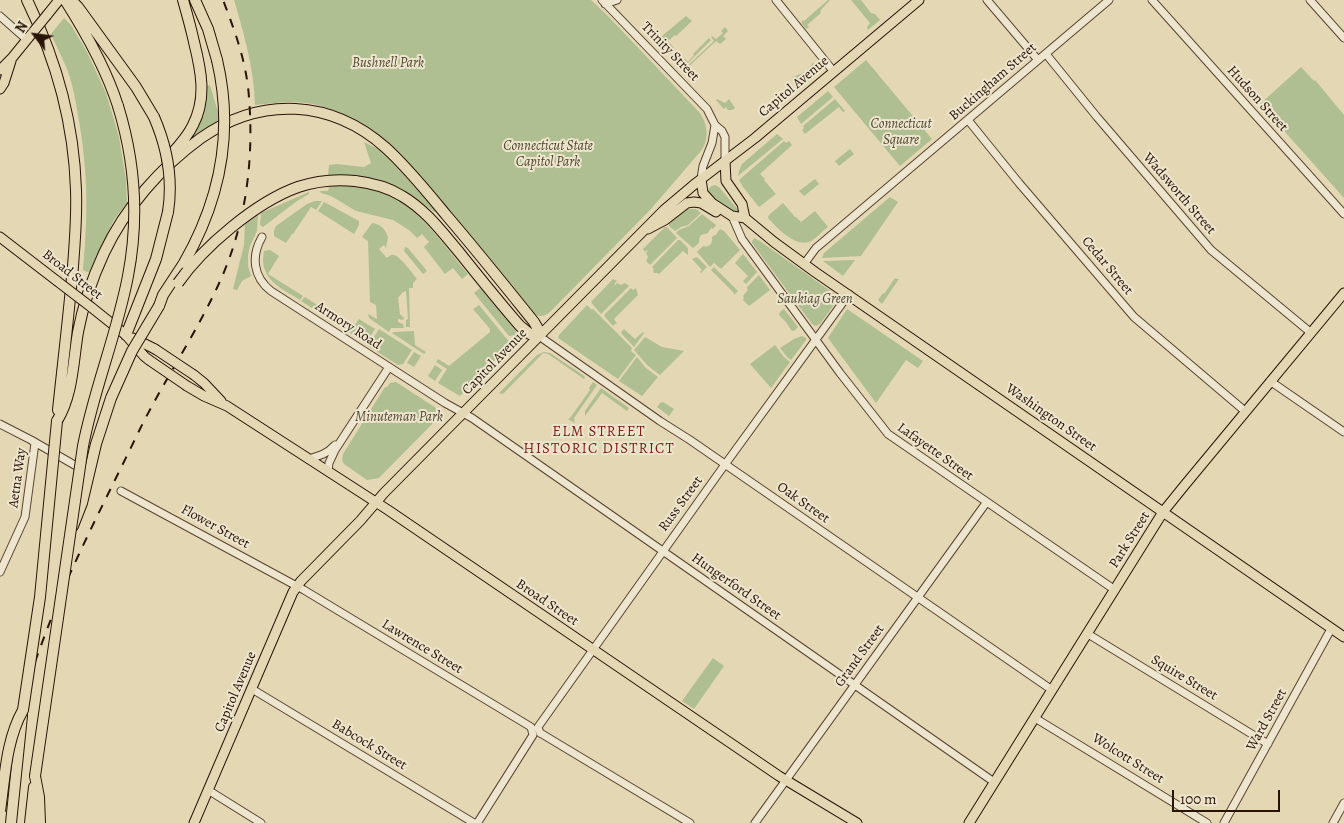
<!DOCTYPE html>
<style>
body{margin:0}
#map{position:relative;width:1344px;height:823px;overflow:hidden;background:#e4d7b4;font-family:Alegreya,serif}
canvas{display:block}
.north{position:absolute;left:10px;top:10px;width:50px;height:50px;-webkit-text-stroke:4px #ede5ce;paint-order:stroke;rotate:300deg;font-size:14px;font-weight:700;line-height:20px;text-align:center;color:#291305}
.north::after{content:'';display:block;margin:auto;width:18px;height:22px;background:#291305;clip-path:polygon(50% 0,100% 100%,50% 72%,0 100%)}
.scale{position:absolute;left:1172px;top:790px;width:108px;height:22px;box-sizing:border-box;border:2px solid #291305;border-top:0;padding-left:6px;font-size:15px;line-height:18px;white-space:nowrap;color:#291305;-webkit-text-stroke:4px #ede5ce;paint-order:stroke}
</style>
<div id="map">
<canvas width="1344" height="823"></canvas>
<div class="north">N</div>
<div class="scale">100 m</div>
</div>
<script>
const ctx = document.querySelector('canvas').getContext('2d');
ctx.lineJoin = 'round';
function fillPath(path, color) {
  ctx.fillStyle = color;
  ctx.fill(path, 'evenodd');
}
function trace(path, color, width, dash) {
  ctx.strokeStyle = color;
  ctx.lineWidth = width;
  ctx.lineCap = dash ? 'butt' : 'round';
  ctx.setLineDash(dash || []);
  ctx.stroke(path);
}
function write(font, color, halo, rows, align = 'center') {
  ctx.font = font + ' Alegreya,serif';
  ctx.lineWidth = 4;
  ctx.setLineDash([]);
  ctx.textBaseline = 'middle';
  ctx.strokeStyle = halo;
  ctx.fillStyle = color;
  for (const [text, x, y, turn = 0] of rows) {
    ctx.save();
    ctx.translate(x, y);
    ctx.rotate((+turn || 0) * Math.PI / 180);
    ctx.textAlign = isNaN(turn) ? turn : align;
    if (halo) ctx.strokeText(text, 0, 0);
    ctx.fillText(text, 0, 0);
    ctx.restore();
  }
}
fillPath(new Path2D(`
 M234 0H591L608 16 699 112C708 124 710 140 700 152L651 209 550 312C545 316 541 317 535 315L394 149C365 123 331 102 290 102 279 102 267 104 255 105 254 68 244 34 234 0Z
 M828 0H830L820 11 821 13 807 25 809 27 806 29 801 22 803 20 804 21Z
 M851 0H861L871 13 875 14 880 20 868 30 867 27 870 23Z
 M686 16 692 21 676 36 675 35 668 41 674 48 673 49 674 52 671 54 670 53H669L656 41Z
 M64 18 71 25 87 52 106 93 119 137 126 180 127 203 114 220 98 252 89 272 84 271 83 269C88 216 88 173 79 121 76 103 73 85 67 69 62 57 56 46 51 34Z
 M725 27 728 31 723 36 726 39 720 44 716 41 685 70 684 69 714 41 711 37 712 36 716 39 723 33 721 31Z
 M709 38 711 40 683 68 675 60 676 58 679 55 681 57 682 56 688 62 694 55 693 54Z
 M866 60 932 139 900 166 834 87Z
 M813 63H818L819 67 818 69 799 84H796L793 77 805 72Z
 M1301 67 1314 81 1315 80 1344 115V198L1260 104Z
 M210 85 220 119 189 142C201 122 207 111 207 86Z
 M828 91 833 97 801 124 797 117Z
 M717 99 725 103 729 99 735 108 732 110H728L726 107 724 109 716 100Z
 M835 99 845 111 843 112 839 107 805 134 802 130 804 128 803 126Z
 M777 134 783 139 738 176 739 171 742 164Z
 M784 141 786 143 789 141 792 145 760 174 765 179 764 180 776 194 759 207 743 187 739 180Z
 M364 142 380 150 394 164 437 211 434 212 413 196 385 183 328 176 329 165 337 164 364 167 371 163Z
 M850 149 854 154 839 166 835 161Z
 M815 179 819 184 804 196 799 191Z
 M343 185C357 186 372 188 385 193 418 206 445 247 468 274L462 279 453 268 445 274 424 247 429 242 422 234 417 238 409 230 393 220 356 211 331 196 321 193 320 191H328L329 187Z
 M715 185 719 187 739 211 740 213 738 215 710 195 708 192C708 188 711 186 715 185Z
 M309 192V194L297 201 263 227 260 225 261 213Z
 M890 197 898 202 861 256 822 258 824 253Z
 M315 201H322L316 210 311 207 293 234H292L286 243 274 236V231L276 226 307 204Z
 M324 202 359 221V225L354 234 318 211Z
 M783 203 795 217H796L801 222 815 211 828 227C822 231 816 239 809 242 795 247 776 227 768 218L769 215Z
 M686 209H696L701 213 688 225 681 227 675 231 669 226V223Z
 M702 214 716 225 713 229 711 228 708 233 701 235 699 239V243L693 248 676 233 679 230 689 226Z
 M258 215 257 231 250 246 248 255V266L251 276 242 281 237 290 233 289 244 245 245 224Z
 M372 223C381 224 385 229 388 237L386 248 384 245 379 249 387 258C390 256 391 254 394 255 400 256 413 274 417 279L413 283V288H409L410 327H406V320L408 319 406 291 403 292 398 298 400 314 404 318 403 320 398 319V322L403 324 404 328H391L389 332 369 318 368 314 377 319 376 305 370 302 368 241 362 237Z
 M665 227H667L677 238 650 265 646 261 648 257 646 253 648 250H647L645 252 643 249Z
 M720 229 724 231 740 250 721 269 714 263 710 267 697 252 703 246C709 248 713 244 712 237L717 234V233Z
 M754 238 760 241 836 295V302L820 324 816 326 812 324 752 243V241Z
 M678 240H680L688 248V255L683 251 659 274 657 273H654L653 271 654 269 652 267Z
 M405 247 408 248 427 271 423 274 404 251Z
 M270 250 279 256 268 274 303 296 300 300C281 288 258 279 264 251Z
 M743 254 757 272 746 284 743 281 748 276 735 263Z
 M697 257 707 267 701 273 700 272 702 270 692 259Z
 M855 260 843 276 823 261Z
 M714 267 738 291 734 295V293L711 270Z
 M759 275 770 290 749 306 743 300 744 298 743 296 748 290 747 288V287Z
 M895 278 897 279H899L882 304 878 300 883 293 884 294Z
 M613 279 617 281 614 284 615 285 617 283 621 285 625 283 629 286 601 314 591 302Z
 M480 288 515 330 517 335 509 336 474 293Z
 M631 288 633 290 636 288 638 295 614 319 617 324H615L613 326 605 317 604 315Z
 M305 297 353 328 359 319 375 329 366 343 301 301Z
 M479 305 511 344 460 396 438 383 447 369 436 362 438 359 449 366 490 332V329L473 309Z
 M587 305 592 310 593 309 632 348 631 351 636 355 618 379 558 338 559 335Z
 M784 309 798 327 794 331 791 330 786 322 779 315 780 312Z
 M847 309 923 361 918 368 906 360 876 403 828 338Z
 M379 329 412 350 403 364 398 365 368 346Z
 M624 329 635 339 643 332 644 333 634 347 621 333 623 330Z
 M414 331 415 345 426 352 424 354 392 333 394 332Z
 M802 336 806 338V340L791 360 788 358 780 348 794 339Z
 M645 337 662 347 684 351 660 375 648 366 634 350Z
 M775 345 784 357 790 362 771 388 750 364Z
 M414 352 421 356 414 367 407 363Z
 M544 352 550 353 583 375 585 377 584 379 548 354 543 353 503 394 499 393 537 355Z
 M637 357 646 368 658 377 642 396 619 381Z
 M435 365 442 370 435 381 428 376Z
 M396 382 436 408 439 417 379 478 367 480 344 464 342 460 343 454 385 387H387L390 383Z
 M593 382 597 385 574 418 575 423 568 419 570 418 590 390 589 388Z
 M601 388 629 408 627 411 602 393 585 416V411Z
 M663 402 674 409 669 416 657 407 660 403Z
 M713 658 724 666 694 709 682 701Z`), '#afbf91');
const minor = new Path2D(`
 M602 0 707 109 715 125 722 131 725 137V161
 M776 0 834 72
 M987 0 1038 60
 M1152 0 1344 214
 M1310 0 1344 38
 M605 4 617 0
 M0 16 27 40
 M1046 54 1097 117 1211 250 1310 332
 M968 120 1019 183 1134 317 1246 412
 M701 179 703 166 712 143 715 125
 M732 216 742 239 840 373 888 434 1115 590
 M262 237C251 256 253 277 271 291L445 403 472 418 994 782
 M804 264 816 248 1109 0
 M539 336 660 421 690 440 1052 690
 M1270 381 1344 432
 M0 424 31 440 78 467
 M308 459C319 456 327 454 335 445
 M328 471 329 463 335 450 389 367
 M121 491 304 590 531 727 533 735 478 822 476 823
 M0 572 25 517 35 443
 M1088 634 1268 744
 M252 689 474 823
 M1035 718 1207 823
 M208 790 261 823
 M690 823 542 734 540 733 538 727 721 470 849 294
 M755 823 986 503
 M1224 823 1331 629
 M1333 823 1344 803`);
const major = new Path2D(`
 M47 15 59 0
 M0 70 12 58 29 37
 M0 89 4 83 11 61
 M725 161 726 181 742 204 745 218
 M701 179 703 193 712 203 732 216 745 218 774 242 815 272 1344 637
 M648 229 665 220 687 203 694 202 701 203 716 212
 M0 237 57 281
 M91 307 126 335 144 356 149 360
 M133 338 155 349
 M194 375 204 383 221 401
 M187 386 204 396 227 406 388 510 779 776 857 823
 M194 823 293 592 301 581 360 521 384 493 664 210 696 183 755 138 919 0
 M969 823 1163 512 1184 486 1344 293`);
const highway = new Path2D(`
 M27 0C56 59 74 124 76 190 77 216 75 241 73 266 69 314 63 362 58 410
 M65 0C86 33 106 68 118 106
 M71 0 78 7 136 87 154 117
 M195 0 208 29 217 60
 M167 159C176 149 187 138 193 125 207 98 201 70 194 42 191 28 187 14 183 0
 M159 306 163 295 184 263
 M126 335 156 259 168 212
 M57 421C73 395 73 362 78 332 83 305 92 279 104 253 125 208 161 167 201 138 261 96 331 99 386 148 408 168 428 193 447 216 477 251 505 286 534 322L538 329 539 336 530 334 520 326C499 302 479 277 459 252 442 232 426 210 402 196 388 187 372 183 355 181
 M73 526 82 503 96 444 111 398
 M35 776 39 797 40 823
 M11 823 22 716
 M30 823 34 787`);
trace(minor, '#584431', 9);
trace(major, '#291305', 11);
trace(highway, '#291305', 12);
trace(minor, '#ede5ce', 7);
trace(major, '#e4d7b4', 9);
trace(highway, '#e4d7b4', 10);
trace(new Path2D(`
 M0 783C14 720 35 658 59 599 83 542 112 487 139 431 164 380 198 331 221 279 246 223 254 159 249 98 247 64 235 31 223 0`), '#291305', 2, [9, 9]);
const majorBridge = new Path2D(`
 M29 37 47 15
 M57 281 91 307
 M155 349 194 375
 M149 360 187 386`);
const highwayBridge = new Path2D(`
 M154 117C167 147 173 180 168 212
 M184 263C220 200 234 132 217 60
 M178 283C203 247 256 202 298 187 316 181 336 179 355 181
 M111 398 132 351 159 306
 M35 776 83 446C94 389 117 334 128 276 139 219 135 161 118 106
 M0 811C5 777 6 740 23 710L40 597 57 421`);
trace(majorBridge, '#291305', 11, []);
trace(highwayBridge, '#291305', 12, []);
trace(majorBridge, '#e4d7b4', 9);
trace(highwayBridge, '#e4d7b4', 10);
write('14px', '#291305', '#ede5ce', [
 ["Trinity Street",670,52,46],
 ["Buckingham Street",993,82,-41],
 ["Capitol Avenue",794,87,-40],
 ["Hudson Street",1257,99,48],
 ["Wadsworth Street",1179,194,49],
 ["Cedar Street",1107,266,50],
 ["Broad Street",72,275,38],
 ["Armory Road",348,326,33],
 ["Capitol Avenue",495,362,-46],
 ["Washington Street",1051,418,35],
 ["Lafayette Street",935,452,35],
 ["Aetna Way",18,478,-82],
 ["Oak Street",803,503,35],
 ["Russ Street",681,504,-54],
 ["Flower Street",215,527,29],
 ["Park Street",1130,540,-58],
 ["Hungerford Street",736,587,35],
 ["Broad Street",547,603,34],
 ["Lawrence Street",422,647,31],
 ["Grand Street",860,656,-54],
 ["Squire Street",1184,678,31],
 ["Capitol Avenue",236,692,-67],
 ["Ward Street",1267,720,-61],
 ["Babcock Street",369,745,31],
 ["Wolcott Street",1128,759,32]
]);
write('italic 14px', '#51472f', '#ede5ce', [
 ["Bushnell Park",388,64],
 ["Connecticut",901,125],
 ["Square",901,141],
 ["Connecticut State",548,147],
 ["Capitol Park",548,163],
 ["Saukiag Green",815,300],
 ["Minuteman Park",399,418]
]);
ctx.letterSpacing = '1px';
write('15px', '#7a1f14', '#ede5ce', [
 ["ELM STREET",599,432],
 ["HISTORIC DISTRICT",599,449]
]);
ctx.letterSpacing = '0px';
</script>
